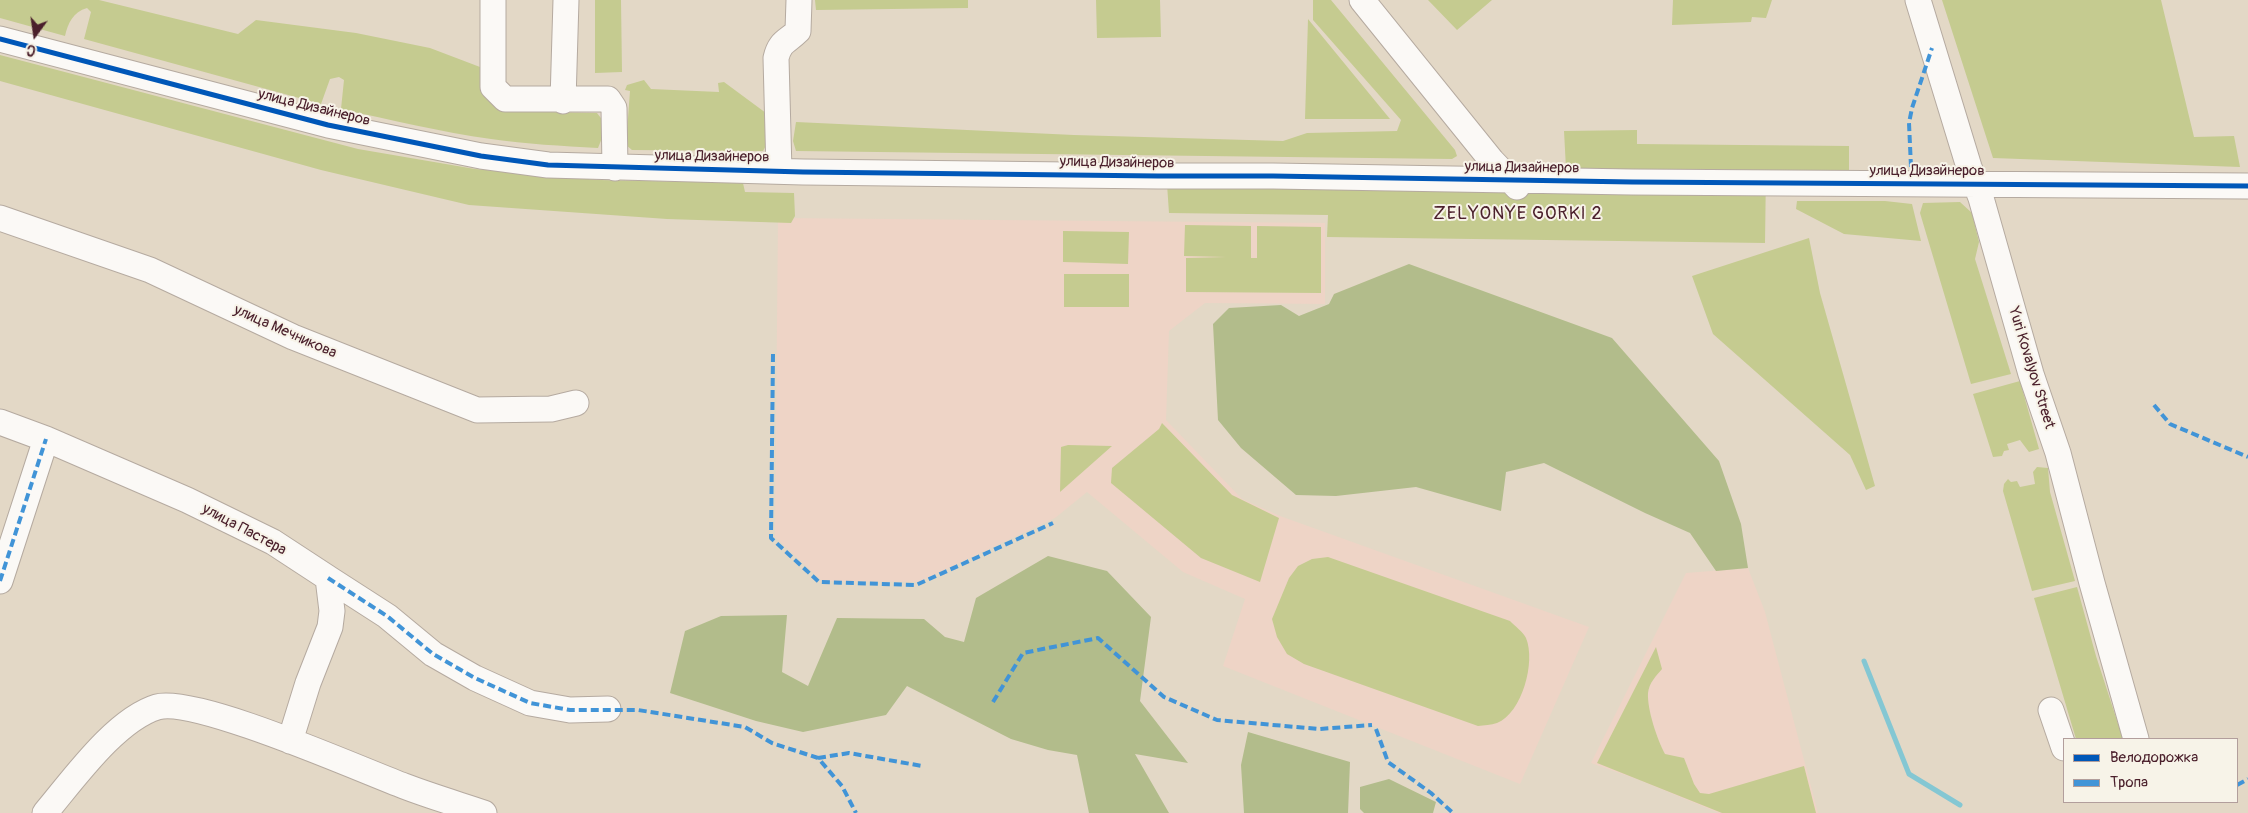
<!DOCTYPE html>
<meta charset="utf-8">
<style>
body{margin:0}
#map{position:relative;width:2248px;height:813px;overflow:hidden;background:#e3d8c6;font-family:Pangolin,sans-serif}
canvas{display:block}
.legend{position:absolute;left:2063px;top:738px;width:175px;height:65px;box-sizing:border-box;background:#f7f3e8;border:1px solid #b29e9c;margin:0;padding:6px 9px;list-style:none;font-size:15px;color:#4a1f2b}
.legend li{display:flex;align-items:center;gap:10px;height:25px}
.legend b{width:25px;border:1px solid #b29e9c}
.north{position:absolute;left:10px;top:10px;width:50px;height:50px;-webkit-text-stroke:4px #f7f3e8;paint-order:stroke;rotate:194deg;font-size:14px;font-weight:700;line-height:20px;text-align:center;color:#4a1f2b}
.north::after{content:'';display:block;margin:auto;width:18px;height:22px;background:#4a1f2b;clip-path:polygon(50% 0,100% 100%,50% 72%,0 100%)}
</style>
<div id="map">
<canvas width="2248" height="813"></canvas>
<ul class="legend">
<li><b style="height:6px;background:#0057b8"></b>Велодорожка</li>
<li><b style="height:6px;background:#4194d7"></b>Тропа</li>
</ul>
<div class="north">С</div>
</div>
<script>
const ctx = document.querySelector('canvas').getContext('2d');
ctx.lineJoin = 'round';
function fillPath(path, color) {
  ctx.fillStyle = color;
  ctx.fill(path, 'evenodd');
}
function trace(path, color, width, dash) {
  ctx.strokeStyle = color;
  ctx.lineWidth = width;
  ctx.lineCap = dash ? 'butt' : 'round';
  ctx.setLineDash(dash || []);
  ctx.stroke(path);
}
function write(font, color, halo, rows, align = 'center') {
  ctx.font = font + ' Pangolin,sans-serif';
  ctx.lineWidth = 4;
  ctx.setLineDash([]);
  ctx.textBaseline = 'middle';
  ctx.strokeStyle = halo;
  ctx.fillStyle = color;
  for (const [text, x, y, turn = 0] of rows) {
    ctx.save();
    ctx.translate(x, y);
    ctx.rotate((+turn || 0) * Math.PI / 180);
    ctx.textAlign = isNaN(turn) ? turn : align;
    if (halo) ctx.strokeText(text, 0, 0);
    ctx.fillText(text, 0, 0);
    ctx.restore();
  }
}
fillPath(new Path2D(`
 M778 218 1325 223V304L1205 303 1169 331 1166 420 1242 499 1280 516 1589 627 1520 784 1223 666 1245 599 1183 572 1087 492 1055 518 919 582 822 581 775 537Z
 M1748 568 1765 612 1818 813H1719L1639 780 1591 763 1686 573Z`), '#eed4c6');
fillPath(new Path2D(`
 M0 0H99L238 34 256 20 356 33 430 48 480 67 485 94 500 111 597 113 604 122 602 138 598 148C562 146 526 144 491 139 441 132 391 120 341 109L344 80 339 77 330 79 321 104 84 39 91 12 87 8C73 12 68 23 65 36L0 18Z
 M595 0H621L622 72 595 73Z
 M815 0H968V8L816 10Z
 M1096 0H1160L1161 37 1097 38Z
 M1313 0H1331L1455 150 1457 156 1452 159 796 151 793 141 796 122 1074 135 1283 141 1307 133 1397 131 1401 120 1313 20Z
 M1428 0H1492L1457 30Z
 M1673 0H1772L1766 18 1752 17 1751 22 1672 25Z
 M1942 0H2161L2194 137 2234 136 2240 167 1993 158Z
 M1308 19 1390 119H1305Z
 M0 55 358 149 475 169 599 180 743 183 745 192 794 193 795 216 791 223 667 219 469 205 321 170 0 81Z
 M644 80 651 89 719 92 718 83 724 82 770 116 769 140 763 151 632 150 626 145 630 91 625 90 627 85Z
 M1637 130V144L1849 146V170H1766L1765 243 1327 237 1328 215 1169 213 1167 184 1567 187 1564 131Z
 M1797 201H1885L1912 204 1921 241 1844 234 1796 209Z
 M1960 202 1972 213 1979 242 1975 259 2011 374 1971 384 1920 213 1923 203Z
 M1185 225 1251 226V258H1257V226L1321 227V293L1186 292V258L1226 257 1184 256Z
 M1063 231 1129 232 1128 264 1063 262Z
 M1809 238 1820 293 1875 486 1866 490 1850 455 1713 334 1692 276Z
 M1064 274H1129V307H1064Z
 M2020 381 2039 449 2029 452 2020 440 2007 444 2009 450 2004 451 2002 456 1993 457 1973 394Z
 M1162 423 1232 495 1279 518 1260 582 1201 558 1111 483 1112 468 1159 429Z
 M1068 445 1112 446 1060 492 1061 447Z
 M2037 467 2048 468 2050 492 2075 581 2032 591 2003 491 2004 484 2008 479 2011 482 2017 481 2020 487 2035 484 2033 472Z
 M1328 557 1510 621C1515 626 1523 632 1526 638 1536 662 1522 713 1497 723 1491 725 1484 725 1478 726L1304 664 1287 654 1277 637 1272 619 1289 578 1298 566 1312 559Z
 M2077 587 2096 656 2123 739H2076L2034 598Z
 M1656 647 1662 669C1656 676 1649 683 1648 693 1647 709 1657 739 1665 754L1684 758 1694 784 1700 793 1709 794 1804 766 1816 813H1722L1597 763Z`), '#c5cb90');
fillPath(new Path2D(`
 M1409 264 1612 338 1719 461 1741 524 1748 568 1716 571 1690 533 1645 513 1544 463 1506 472 1501 511 1416 487 1336 496 1296 495 1241 448 1218 420 1213 324 1229 308 1281 305 1299 316 1329 304 1334 294Z
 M1048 556 1107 571 1151 617 1140 701 1188 763 1135 754 1169 813H1089L1077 755 1048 750 1011 739 907 686 886 715 803 732 756 721 670 693 685 631 721 616 787 615 782 672 808 686 837 618 924 619 945 637 964 642 976 598Z
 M1248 732 1350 762 1348 813H1244L1241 765Z
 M1389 779 1436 802 1433 813H1364L1360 809V787Z`), '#b2bc8b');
trace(new Path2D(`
 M1864 661 1909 774 1960 805`), '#84c7d3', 5);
const minor = new Path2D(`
 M493 0V87L505 99H608L614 108 615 168
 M1362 0 1492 161 1517 187
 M1918 0 1969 167 1981 198 2031 374 2058 453 2092 583 2136 739
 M0 39 328 125 481 156 548 165 803 172 1158 176H1273L1632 182 2248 186
 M563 101 566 0
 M779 171 776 58C780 41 787 42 798 31L799 0
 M0 218 150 270 293 337 477 410 551 409 576 403
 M0 422 46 439 187 500 273 542 328 578 332 611 330 627 308 683 290 741
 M328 578 387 616 433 654 475 678 530 703 570 710 608 709
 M0 581 46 439
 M2051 710 2064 748
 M45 813C73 780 115 720 157 707 195 696 359 769 404 786 430 796 457 804 484 813`);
trace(minor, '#b5aaa0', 27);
trace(minor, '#fbf9f6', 25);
trace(new Path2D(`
 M1911 167 1909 123 1912 108 1932 48
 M773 354 771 538 819 582 916 585 1053 523
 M2154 405 2170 424 2248 457
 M328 578 387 616 433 654 475 678 530 703 570 710H638L745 727 772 743 818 758 842 786 856 813
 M0 581 46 439
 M993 702 1023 653 1098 638 1164 697 1217 720 1319 729 1372 725
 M1376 729 1388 762 1431 793 1453 813
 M818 758 849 753 922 766
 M2237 785 2248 779`), '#4194d7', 4, [8, 4]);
trace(new Path2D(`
 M0 39 328 125 481 156 548 165 803 172 1158 176H1273L1632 182 2248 186`), '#0057b8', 5);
write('15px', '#4a1f2b', '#f7f3e8', [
 ["улица Дизайнеров",314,108,14],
 ["улица Дизайнеров",712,157,1],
 ["улица Дизайнеров",1117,163,1],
 ["улица Дизайнеров",1522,168,1],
 ["улица Дизайнеров",1927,171],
 ["улица Мечникова",285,332,24],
 ["Yuri Kovalyov Street",2031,368,73],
 ["улица Пастера",244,530,28]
]);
ctx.letterSpacing = '1px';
write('18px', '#4a1f2b', '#f7f3e8', [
 ["ZELYONYE GORKI 2",1518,214]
]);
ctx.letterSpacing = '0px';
</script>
